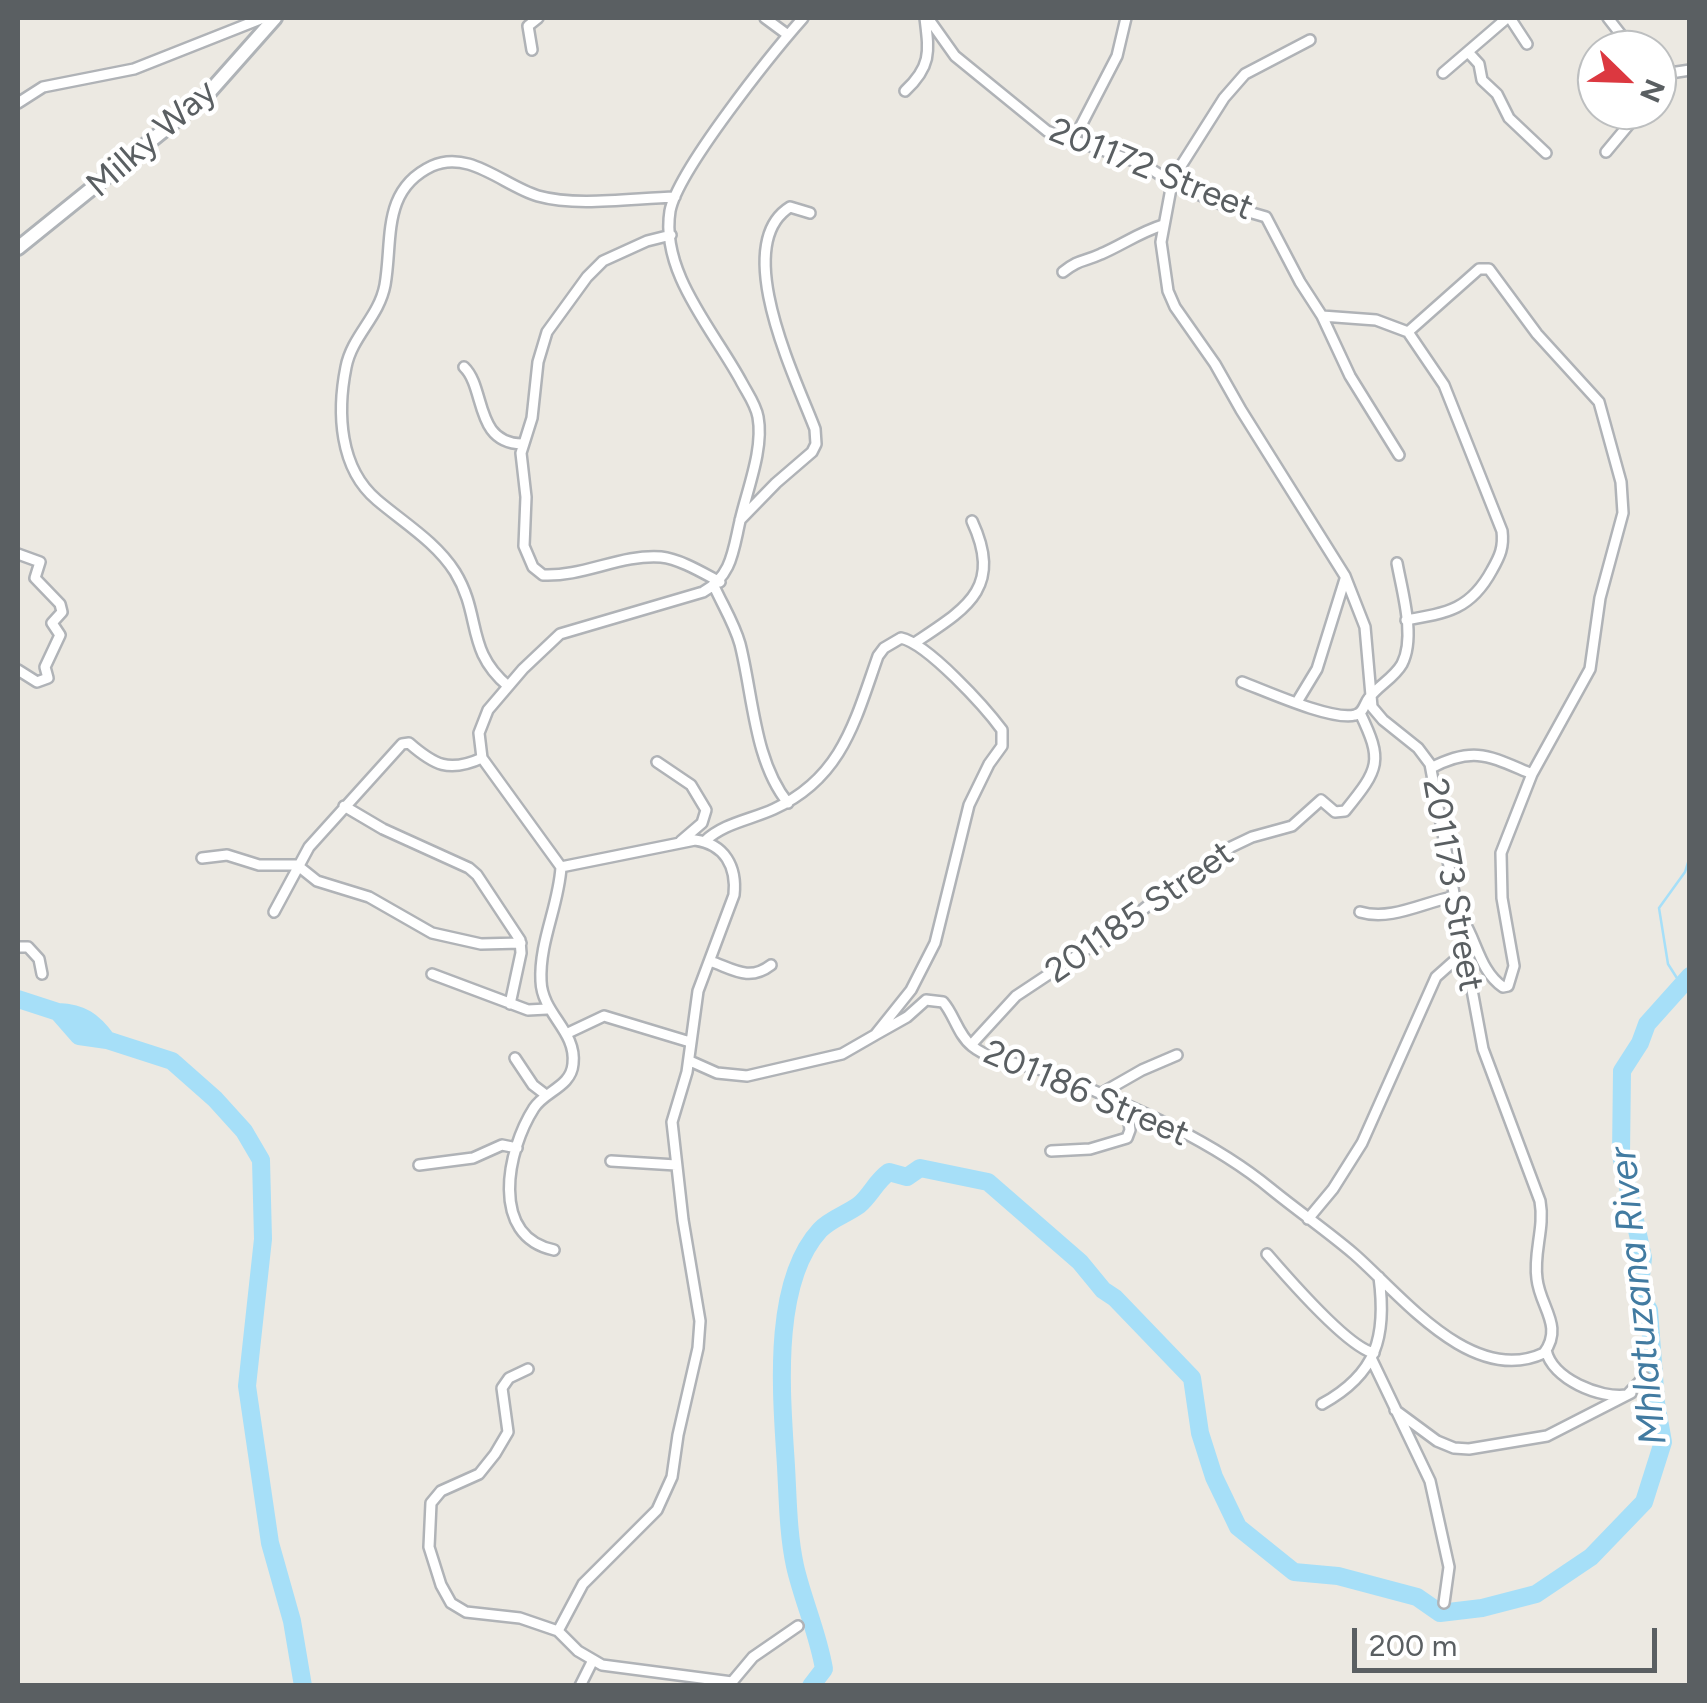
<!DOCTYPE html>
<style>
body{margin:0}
#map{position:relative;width:1707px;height:1703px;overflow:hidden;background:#ece9e2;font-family:Figtree,sans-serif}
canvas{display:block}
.frame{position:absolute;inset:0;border:20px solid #5a5f62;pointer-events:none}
.north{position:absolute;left:1577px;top:30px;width:100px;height:100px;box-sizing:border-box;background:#fff;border:2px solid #bdbfc0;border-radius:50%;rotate:113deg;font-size:28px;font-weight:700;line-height:40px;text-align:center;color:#5a5f62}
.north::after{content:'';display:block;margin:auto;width:35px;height:45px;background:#dc3840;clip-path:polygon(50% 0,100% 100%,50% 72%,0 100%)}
.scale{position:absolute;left:1352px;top:1628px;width:305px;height:45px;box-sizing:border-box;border:5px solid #5a5f62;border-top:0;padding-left:12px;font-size:30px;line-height:35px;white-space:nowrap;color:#5a5f62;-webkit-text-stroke:8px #fff;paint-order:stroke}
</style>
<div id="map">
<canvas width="1707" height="1703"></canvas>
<div class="frame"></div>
<div class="north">N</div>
<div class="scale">200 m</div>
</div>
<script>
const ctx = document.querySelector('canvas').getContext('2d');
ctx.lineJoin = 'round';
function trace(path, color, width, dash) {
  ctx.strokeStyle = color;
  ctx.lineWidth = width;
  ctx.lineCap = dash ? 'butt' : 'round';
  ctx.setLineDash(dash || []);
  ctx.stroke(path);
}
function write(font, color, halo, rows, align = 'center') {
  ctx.font = font + ' Figtree,sans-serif';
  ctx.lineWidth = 9;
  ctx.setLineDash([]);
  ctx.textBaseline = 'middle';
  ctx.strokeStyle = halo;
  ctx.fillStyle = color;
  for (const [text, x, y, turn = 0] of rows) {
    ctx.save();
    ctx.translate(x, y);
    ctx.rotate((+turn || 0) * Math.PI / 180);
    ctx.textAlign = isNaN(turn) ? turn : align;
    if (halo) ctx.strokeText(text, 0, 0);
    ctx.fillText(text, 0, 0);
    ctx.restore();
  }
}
trace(new Path2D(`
 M1682 986 1668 964 1659 908 1685 872 1690 856`), '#a6dff8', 2.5);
trace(new Path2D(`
 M18 999 58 1012 79 1036 107 1040 172 1061 215 1099 244 1131 261 1160 263 1239 247 1386 270 1543 292 1621 303 1686
 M58 1012C82 1013 93 1021 107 1040
 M811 1686 824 1669C818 1633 803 1601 795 1566 787 1529 788 1489 785 1451 781 1387 773 1281 820 1230 830 1219 847 1214 859 1205 871 1195 876 1181 889 1172L907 1177 920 1168 988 1182 1080 1262 1103 1290 1115 1298 1192 1378 1200 1433 1214 1477 1238 1527 1294 1572 1338 1576 1417 1597 1440 1613 1482 1608 1536 1594 1591 1557 1644 1502 1663 1442 1656 1403 1649 1310 1639 1293 1643 1258 1621 1155 1622 1071 1640 1043 1647 1024 1690 976`), '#a6dff8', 18);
const street = new Path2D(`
 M765 18 788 35
 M928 18 955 56 1047 131 1145 165 1172 183 1221 204 1266 217 1300 282 1322 316 1350 376 1399 455
 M1510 18 1527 44
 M1608 18 1633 50
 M532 50 528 26 538 18
 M1468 52 1479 64 1482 80 1497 94 1509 118 1546 153
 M1443 73 1507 18
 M1657 75 1690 70
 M905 91C932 66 929 51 925 18
 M18 103 43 87 134 69 263 18
 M1073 141 1117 56 1126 18
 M1606 152 1641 110
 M671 235 647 241 603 261 587 277 547 332 538 362 532 418 521 453 526 497 524 546 533 567 543 575C583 577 621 554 661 557 680 559 703 573 720 582
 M1063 272C1079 259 1084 262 1101 254 1122 245 1140 232 1163 225
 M1322 316 1376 320 1408 332 1444 385 1502 531C1504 547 1500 556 1492 570 1471 609 1448 613 1406 620
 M1408 332 1479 269H1489L1537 334 1599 402 1621 482 1623 513 1600 598 1590 669 1532 774 1501 853 1502 898 1514 966 1508 986 1503 987C1480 971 1477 942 1463 920L1458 925
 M464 367C486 388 474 443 522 444
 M740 520 776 483 812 452 816 444 815 429C797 381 729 245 790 207L810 213
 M18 554 40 562 35 578 60 604 62 612 52 623 60 635 45 667 48 678 37 682 18 670
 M714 586C723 606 734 623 740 644 753 695 754 761 788 803
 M916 642C967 608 1003 588 972 521
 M1242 682C1266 691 1332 721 1355 715 1364 713 1364 704 1369 698 1379 685 1394 678 1402 664 1416 637 1402 591 1397 563
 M508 686C465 650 482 616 455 572 436 542 404 523 377 500 339 468 337 412 346 367 352 336 379 317 385 285 393 240 381 190 432 166 469 149 504 186 538 196 577 207 634 198 675 197
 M1297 702 1317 669 1345 579
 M657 762 691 785 706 810 702 823 681 841
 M1431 768C1475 745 1491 757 1532 774
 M344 806 383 829 469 868 477 875 520 940 521 953 510 1004
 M202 858 227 855 259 865H297L317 881 369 897 432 933 481 944 521 943
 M274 912 309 847 402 744 409 743C434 765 449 773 482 758
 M1360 912C1391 921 1422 903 1452 897
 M18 947H28L39 959 42 974
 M710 961C733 969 749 982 771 965
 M432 974 528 1010 547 1009
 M568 1033 604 1016 690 1042
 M875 1035 907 1017 926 1000 943 1002C954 1014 958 1035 972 1046 994 1064 1031 1064 1057 1075 1130 1106 1209 1138 1271 1189 1298 1211 1327 1231 1354 1254 1401 1295 1472 1387 1544 1353 1564 1326 1540 1307 1537 1279 1533 1253 1545 1228 1540 1201L1483 1049 1430 764 1418 748 1383 720 1372 707 1365 627 1345 576 1241 410 1215 364 1175 307 1168 291 1161 242 1172 183 1179 169 1224 98 1245 74 1310 40
 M971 1045 1016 996 1129 921 1178 881 1197 874 1231 847 1252 837 1292 826 1321 800 1335 812 1345 811C1380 768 1383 761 1360 713
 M515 1058 533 1085 546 1095
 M690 1061 717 1073 747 1076 842 1054 875 1035 911 990 935 943 969 805 989 764 1002 746V730C985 707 928 644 901 638L884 648 878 656C855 721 842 778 774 809 750 820 724 823 705 841
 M1100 1094 1142 1070 1177 1055
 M1051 1151 1090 1149 1127 1138 1130 1130 1127 1107
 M611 1161 676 1165
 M419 1165 473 1158 502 1145 517 1148
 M1308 1219 1333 1189 1362 1143 1436 977 1463 953
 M554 1250C489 1236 507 1150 534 1108 545 1091 571 1087 573 1064 577 1031 542 1014 541 981 539 942 559 905 561 867L482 758 479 733 488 710 523 669 560 634 703 592C732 576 733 551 740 521 747 490 764 449 758 417 756 405 748 394 742 383 715 332 660 273 670 211 678 170 773 52 803 18
 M1267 1254C1286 1276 1348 1348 1374 1353
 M1546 1350C1552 1379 1600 1399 1627 1395L1644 1377
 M1372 1360 1430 1481 1449 1567 1444 1603
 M528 1369 509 1378 502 1388 508 1432 495 1454 479 1474 441 1491 431 1503 429 1547 441 1585 451 1603 466 1612 520 1618 558 1631 578 1651 602 1665 732 1682 753 1657 798 1626
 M1322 1404C1377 1374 1387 1336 1379 1277
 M1395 1410 1437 1441 1454 1448 1469 1449 1547 1436 1631 1393
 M558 1631 583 1584 657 1510 672 1477 678 1435 698 1348 700 1321 683 1220 672 1122 687 1072 698 991 734 895C737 867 725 844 695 840L561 867
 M580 1686 593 1660`);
const secondary = new Path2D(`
 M18 248 205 97 275 18`);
trace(street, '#b0b3b7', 14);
trace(secondary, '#afb3b7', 18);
trace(street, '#fff', 9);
trace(secondary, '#fff', 12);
write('35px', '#5a5f62', '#fff', [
 ["Milky Way",152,139,-41],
 ["201172 Street",1151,170,22],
 ["201173 Street",1452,885,80],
 ["201185 Street",1140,913,-35],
 ["201186 Street",1086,1094,23]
]);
write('italic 38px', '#427ba1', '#fff', [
 ["Mhlatuzana River",1639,1296,-96]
]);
</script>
